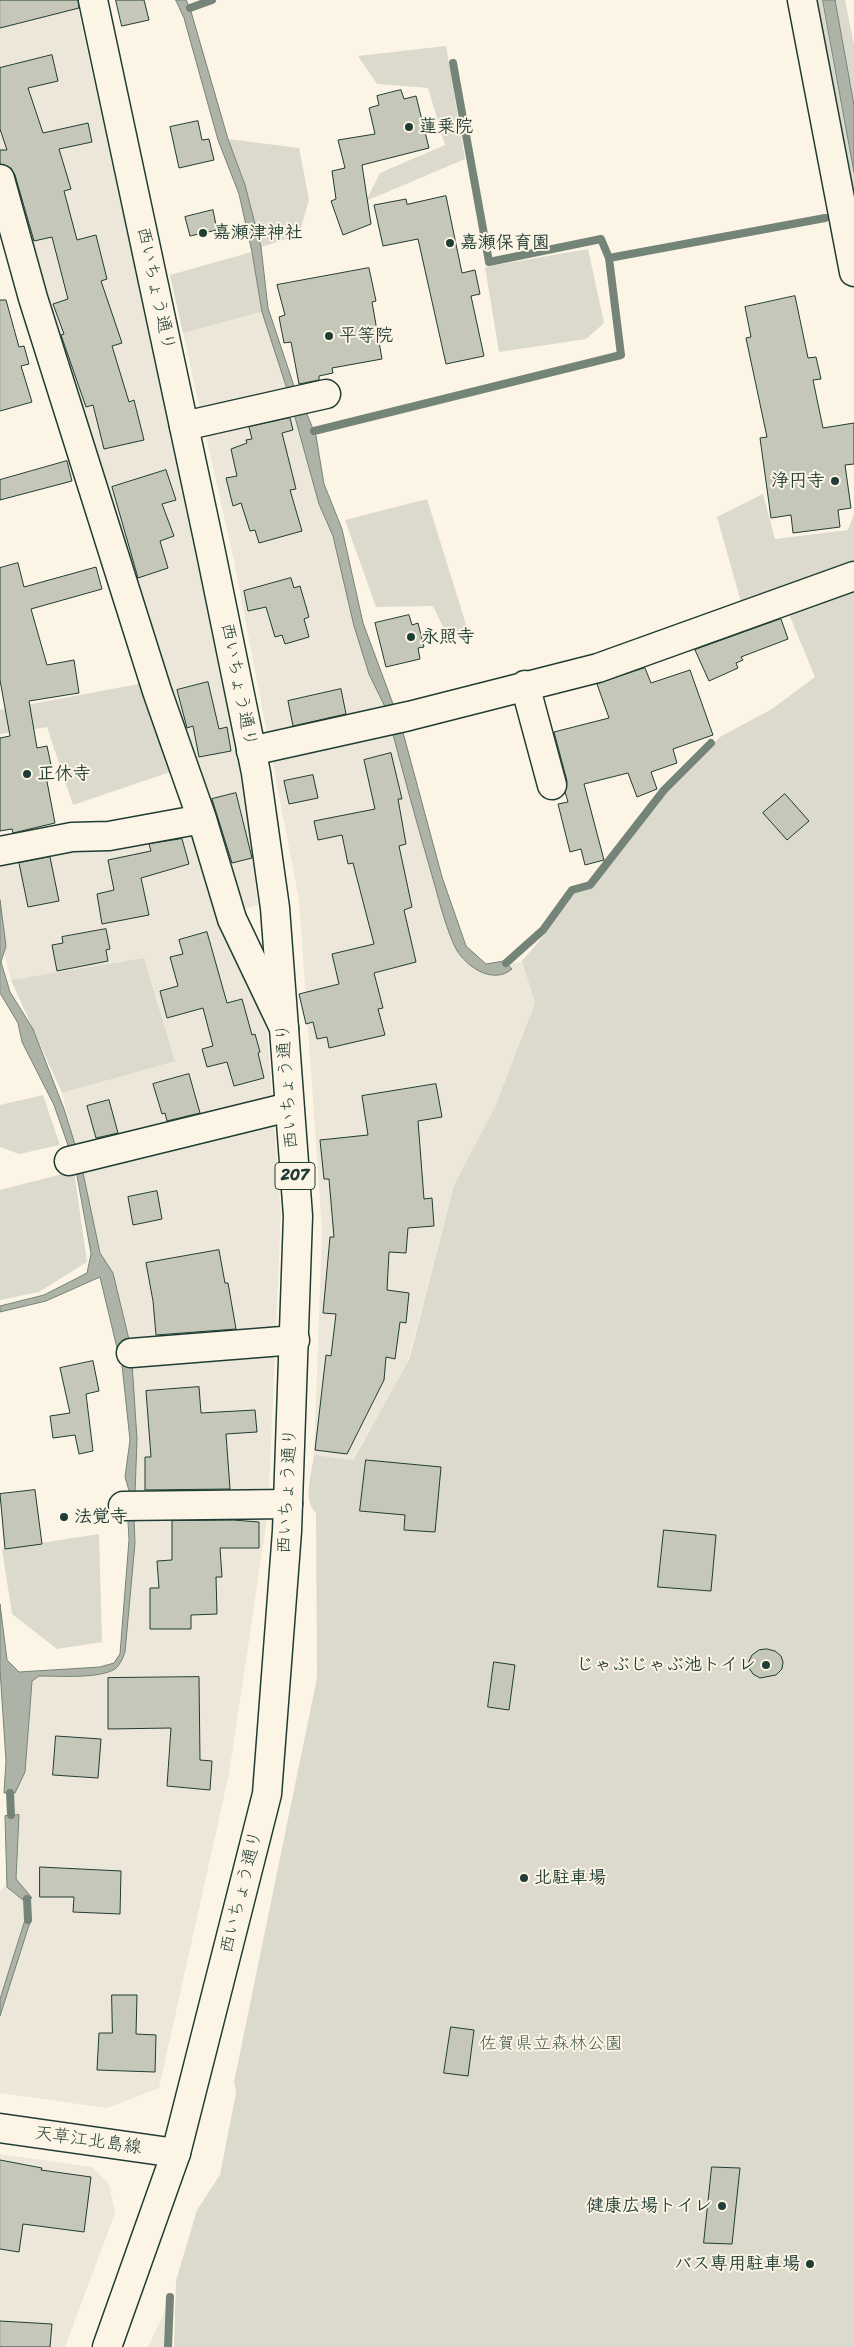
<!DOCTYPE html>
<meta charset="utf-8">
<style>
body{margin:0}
canvas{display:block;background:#fcf5e5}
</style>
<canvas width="854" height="2347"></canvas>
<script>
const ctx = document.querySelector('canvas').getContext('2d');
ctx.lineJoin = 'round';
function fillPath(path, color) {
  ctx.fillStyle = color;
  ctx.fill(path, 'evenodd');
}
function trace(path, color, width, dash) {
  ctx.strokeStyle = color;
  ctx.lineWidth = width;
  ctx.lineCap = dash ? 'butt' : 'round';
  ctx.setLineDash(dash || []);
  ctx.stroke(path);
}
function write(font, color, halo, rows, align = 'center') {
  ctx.font = font + ' Sriracha,"Klee One",sans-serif';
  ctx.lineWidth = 4;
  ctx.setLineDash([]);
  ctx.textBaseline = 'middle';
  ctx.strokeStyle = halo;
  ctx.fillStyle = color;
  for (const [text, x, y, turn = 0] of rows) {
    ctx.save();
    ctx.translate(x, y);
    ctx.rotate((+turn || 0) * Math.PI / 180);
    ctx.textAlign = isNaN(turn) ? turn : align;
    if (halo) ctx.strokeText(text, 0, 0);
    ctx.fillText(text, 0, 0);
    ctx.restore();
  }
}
fillPath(new Path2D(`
 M0 0H76L198 554 242 774 258 905 222 915 267 1032 281 1213 268 1512 229 1774 159 2088 107 2108 0 2093V1891L11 1880 14 1676 100 1670 117 1661 125 1645 133 1441 127 1370 62 1093 175 1060 144 958 11 980 0 936V846L192 809 0 205Z
 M264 312 396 723 458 948 491 969 522 961 535 1003 495 1107 454 1185 407 1364 352 1460 314 1455 322 1230 299 900 234 561 183 333Z
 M0 2154 92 2167 109 2184 115 2213 65 2347H0Z
 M166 2309 165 2347H148Z`), '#ece7d8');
fillPath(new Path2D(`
 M811 0H823L854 172V233Z
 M835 0H845L854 45V105Z
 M446 46 465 159 366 201 380 173 445 145 428 88 377 84 358 56Z
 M228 139 299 148 309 199 299 235 261 247 245 185Z
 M588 249 604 323 586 339 499 352 485 267Z
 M252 252 262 312 183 333 170 275Z
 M763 494 775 539 848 530 854 514V567L743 609 717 517Z
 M427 499 468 631 446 633 433 606 376 607 345 520Z
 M854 582V2347H174L176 2281 197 2210 220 2175 236 2093 234 2082 317 1678 316 1513C302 1500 312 1473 314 1455L353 1460 409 1360 454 1185 495 1107 535 1003 522 961 545 934 577 890 591 888 665 793 720 737 772 709 815 677 786 607Z
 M149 682 179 769 73 805 47 727 0 734V710Z
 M144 958 175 1061 62 1093 11 980Z
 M43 1095 60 1145 19 1154 0 1147V1105Z
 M74 1171 87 1262 39 1292 0 1300V1190Z
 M99 1534 102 1642 57 1649 12 1614 2 1549Z`), '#dcdacc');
const water = new Path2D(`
 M176 0H186L190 8 228 139 245 185 261 247 268 308 295 389H287L262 312 252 252 239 194 218 140 184 18Z
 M823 0H835L854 105V172Z
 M304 407 316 436 324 484 342 529 363 623 396 712 389 715 369 674 354 626 333 536 319 504 293 410Z
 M401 725 442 877 466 946 486 964 504 961 512 969C492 986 463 965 454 945 444 922 438 896 431 872 417 824 404 776 391 727Z
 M0 900 6 946 1 962 10 992 33 1029 64 1109 78 1154H71L54 1105 22 1042 18 1023 0 993Z
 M76 1168H82L100 1253 113 1273 131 1348H117L100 1277 46 1301 0 1312V1306L44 1295 87 1273 91 1254Z
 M132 1363 137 1439 135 1494H130L125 1477 130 1440 122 1365Z
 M128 1516 134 1518 135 1543 125 1652C123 1658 120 1665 115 1669 99 1679 58 1676 39 1676L32 1681 25 1772 15 1793H4L6 1761 0 1669V1604L7 1660 19 1672 100 1667 114 1663 120 1654 129 1540Z
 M19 1815 16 1879 32 1898 23 1900 7 1887 5 1816Z
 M31 1919 0 2016V1999L25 1920Z`);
fillPath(water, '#aeb3a7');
trace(water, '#758479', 1);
trace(new Path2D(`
 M190 8 212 0
 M609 258 825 218
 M314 431 621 355 609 258 601 239 489 262 453 63
 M506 963 543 930 572 890 590 885 664 790 711 743
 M10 1793 11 1815
 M27 1899 28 1920
 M168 2347 170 2297`), '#758479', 8);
const building = new Path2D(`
 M0 0H78L79 8 0 28Z
 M116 0H144L149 20 122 26Z
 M52 55 58 81 28 88 43 133 88 123 92 142 59 149 71 189 64 191 77 240 96 235 107 279 101 281 122 343 112 346 129 402 134 400 144 440 104 449 93 405 86 407 61 335 64 334 53 304 68 299 52 237 34 241 15 175 11 168 0 164V150H7L0 129V68Z
 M401 90 404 99 416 96 429 148 362 165 371 224 343 235 331 201 336 199 332 171 345 168 338 140 375 134 369 108 379 105 377 96Z
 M198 121 202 140 209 139 214 160 179 168 170 127Z
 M446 196 462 273 475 270 480 294 471 296 484 356 446 364 418 239 383 246 374 205 406 199 407 204Z
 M213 210 217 230 190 236 185 217Z
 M369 268 376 301 372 302 382 359 332 368 333 373 319 376V380L299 384 291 342 284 343 279 317 285 315 277 285Z
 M795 296 808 358 816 357 821 379 813 380 823 428 854 423V464L845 465 851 508 838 510 840 527 793 533 791 515 771 518 760 438 767 437 746 338 751 337 745 307Z
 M0 300H6L19 347 24 346 29 364 21 366 32 402 0 411Z
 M290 418 293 430 282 433 296 489 290 490 302 531 259 543 255 530 250 531 241 503 233 506 226 478 237 476 231 449 247 443 246 440 252 439 249 427Z
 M67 461 72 481 0 500V480Z
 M166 470 176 500 162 504 174 536 160 541 168 568 138 578 112 487Z
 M18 563 24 587 96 567 102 589 31 609 47 665 74 660 79 693 29 701 37 748 47 746 51 765 44 766 55 823 13 833 12 829 0 831V738L10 736 0 680V568Z
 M291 578 294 588 300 586 309 617 304 619 309 637 285 644 282 635 275 637 266 607 248 611 244 591Z
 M409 615 412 625 418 623 424 647 418 648 420 659 386 667 375 623Z
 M781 619 788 639 741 657 743 660 736 663 738 668 709 681 695 650Z
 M645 668 651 683 690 670 713 735 673 749 677 763 651 772 657 789 637 797 628 773 584 784 604 860 585 865 581 849 570 852 558 804 568 802 565 792 567 781 554 732 609 718 597 684Z
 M208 682 219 729 227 727 231 751 199 757 193 726 187 728 177 690Z
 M341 689 346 714 293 726 288 701Z
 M391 753 402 799H398L406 844 399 846 412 907 404 910 416 962 374 973 383 1008 378 1009 385 1035 329 1048 327 1037 317 1039 313 1022 306 1024 299 994 339 984 332 954 374 944 353 863 348 864 342 835 318 840 314 821 375 809 364 760Z
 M313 775 318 798 289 804 284 781Z
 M236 793 252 858 232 863 212 799Z
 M785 794 809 821 787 840 763 813Z
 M182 839 189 864 141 878 149 915 102 924 97 894 114 890 108 860 151 851 149 844Z
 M50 857 59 901 28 907 19 863Z
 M106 929 110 949 106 950 108 961 57 971 52 945 63 943 62 937Z
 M207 932 227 1003 242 999 252 1035 255 1034 260 1052 258 1053 264 1078 234 1086 227 1062 207 1067 202 1049 213 1046 203 1008 167 1018 160 991 178 986 170 957 183 954 179 940Z
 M189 1074 200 1113 167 1121 165 1113 162 1114 153 1084Z
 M436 1084 442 1117 418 1121 424 1199 432 1198 434 1226 408 1228 406 1253 389 1252 387 1290 409 1293 406 1323 400 1322 395 1359 386 1357 384 1380 347 1454 315 1450 326 1355 331 1356 336 1314 323 1313 330 1237H334L329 1179H324L320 1140 368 1135 362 1096Z
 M109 1100 118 1133 96 1138 87 1106Z
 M157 1191 162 1219 133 1225 128 1197Z
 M219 1250 225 1283H228L236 1329 156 1335 153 1301 146 1263Z
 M93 1361 99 1391 86 1394 93 1451 79 1454 75 1435 53 1438 50 1416 70 1413 60 1368Z
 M199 1387 201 1413 255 1410 257 1432 226 1434 230 1489 145 1490V1457H151L146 1391Z
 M366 1460 441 1467 435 1532 404 1530 405 1515 360 1511Z
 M35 1490 42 1544 5 1549 0 1494Z
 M233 1520 259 1522V1548H220L222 1577H216L217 1614 191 1615V1629H150V1588H159L157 1561 172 1560V1521Z
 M664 1530 716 1535 711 1591 658 1587Z
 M767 1649 775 1651 781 1656 783 1662 782 1669 776 1675 760 1678 753 1674 749 1668V1661L752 1655 759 1650Z
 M494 1662 515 1665 509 1710 488 1707Z
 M199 1677 200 1760 212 1761 210 1790 167 1786 171 1728 108 1729V1678Z
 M56 1736 101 1739 98 1778 53 1775Z
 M40 1867 121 1871 120 1914 73 1912 74 1897H40Z
 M112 1995H137L136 2034 156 2035 155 2072 97 2070 99 2033H112Z
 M451 2027 474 2030 468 2076 444 2073Z
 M0 2160 42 2168 41 2170 91 2177 84 2232 23 2224 19 2252 0 2249Z
 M712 2167 740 2168 732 2244 704 2243Z
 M0 2321 52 2324 50 2347H0Z`);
fillPath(building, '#c5c7b9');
trace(building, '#1f3d34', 1);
const minor = new Path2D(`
 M802 0 854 272
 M0 179 33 298 157 691 202 819 232 919 284 1028
 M184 426 326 394
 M525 685 552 785
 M251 751 409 716 598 668 854 576
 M0 851 72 837 109 836 202 819
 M69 1161 289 1107
 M131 1353 295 1340
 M123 1506 288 1504
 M0 2128 176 2153`);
const highway = new Path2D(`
 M93 0 210 548 256 773 275 908 298 1216 287 1531 267 1794 176 2153 107 2347`);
trace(minor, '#1f3d34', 31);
trace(highway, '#1f3d34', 31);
trace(minor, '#fcf5e5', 28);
trace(highway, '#fcf5e5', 28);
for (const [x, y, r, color] of [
 [409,127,5,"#1f3d34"],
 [203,233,5,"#1f3d34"],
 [450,243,5,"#1f3d34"],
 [329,336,5,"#1f3d34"],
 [835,481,5,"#1f3d34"],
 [411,637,5,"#1f3d34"],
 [27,774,5,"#1f3d34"],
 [64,1517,5,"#1f3d34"],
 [766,1665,5,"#1f3d34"],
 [524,1878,5,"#1f3d34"],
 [722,2206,5,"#1f3d34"],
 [810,2264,5,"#1f3d34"]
]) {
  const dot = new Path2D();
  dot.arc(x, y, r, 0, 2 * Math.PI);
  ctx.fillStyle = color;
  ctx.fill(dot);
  trace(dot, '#fcf5e5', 2);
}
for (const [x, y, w] of [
 [295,1176,40]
]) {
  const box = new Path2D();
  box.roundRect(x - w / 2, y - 13.5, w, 27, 4);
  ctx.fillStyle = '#fcf5e5';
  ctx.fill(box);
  trace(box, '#1f3d34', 1);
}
write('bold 16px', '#1f3d34', null, [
 ["207",295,1176]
]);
write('bold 18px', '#1f3d34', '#fcf5e5', [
 ["蓮乗院",419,127],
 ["嘉瀬津神社",213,233],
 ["嘉瀬保育園",460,243],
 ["平等院",339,336],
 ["浄円寺",825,481,"right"],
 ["永照寺",421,637],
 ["正休寺",37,774],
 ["法覚寺",74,1517],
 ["じゃぶじゃぶ池トイレ",756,1665,"right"],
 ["北駐車場",534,1878],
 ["健康広場トイレ",712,2206,"right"],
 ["バス専用駐車場",800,2264,"right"]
], 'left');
write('18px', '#1f3d34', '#fcf5e5', [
 ["西いちょう通り",155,289,78],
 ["西いちょう通り",238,685,79],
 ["西いちょう通り",288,1086,-94],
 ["西いちょう通り",288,1491,-87],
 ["西いちょう通り",242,1892,-76],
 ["天草江北島線",88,2141,8]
]);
write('18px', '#455c52', '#fcf5e5', [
 ["佐賀県立森林公園",551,2044]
]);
</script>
